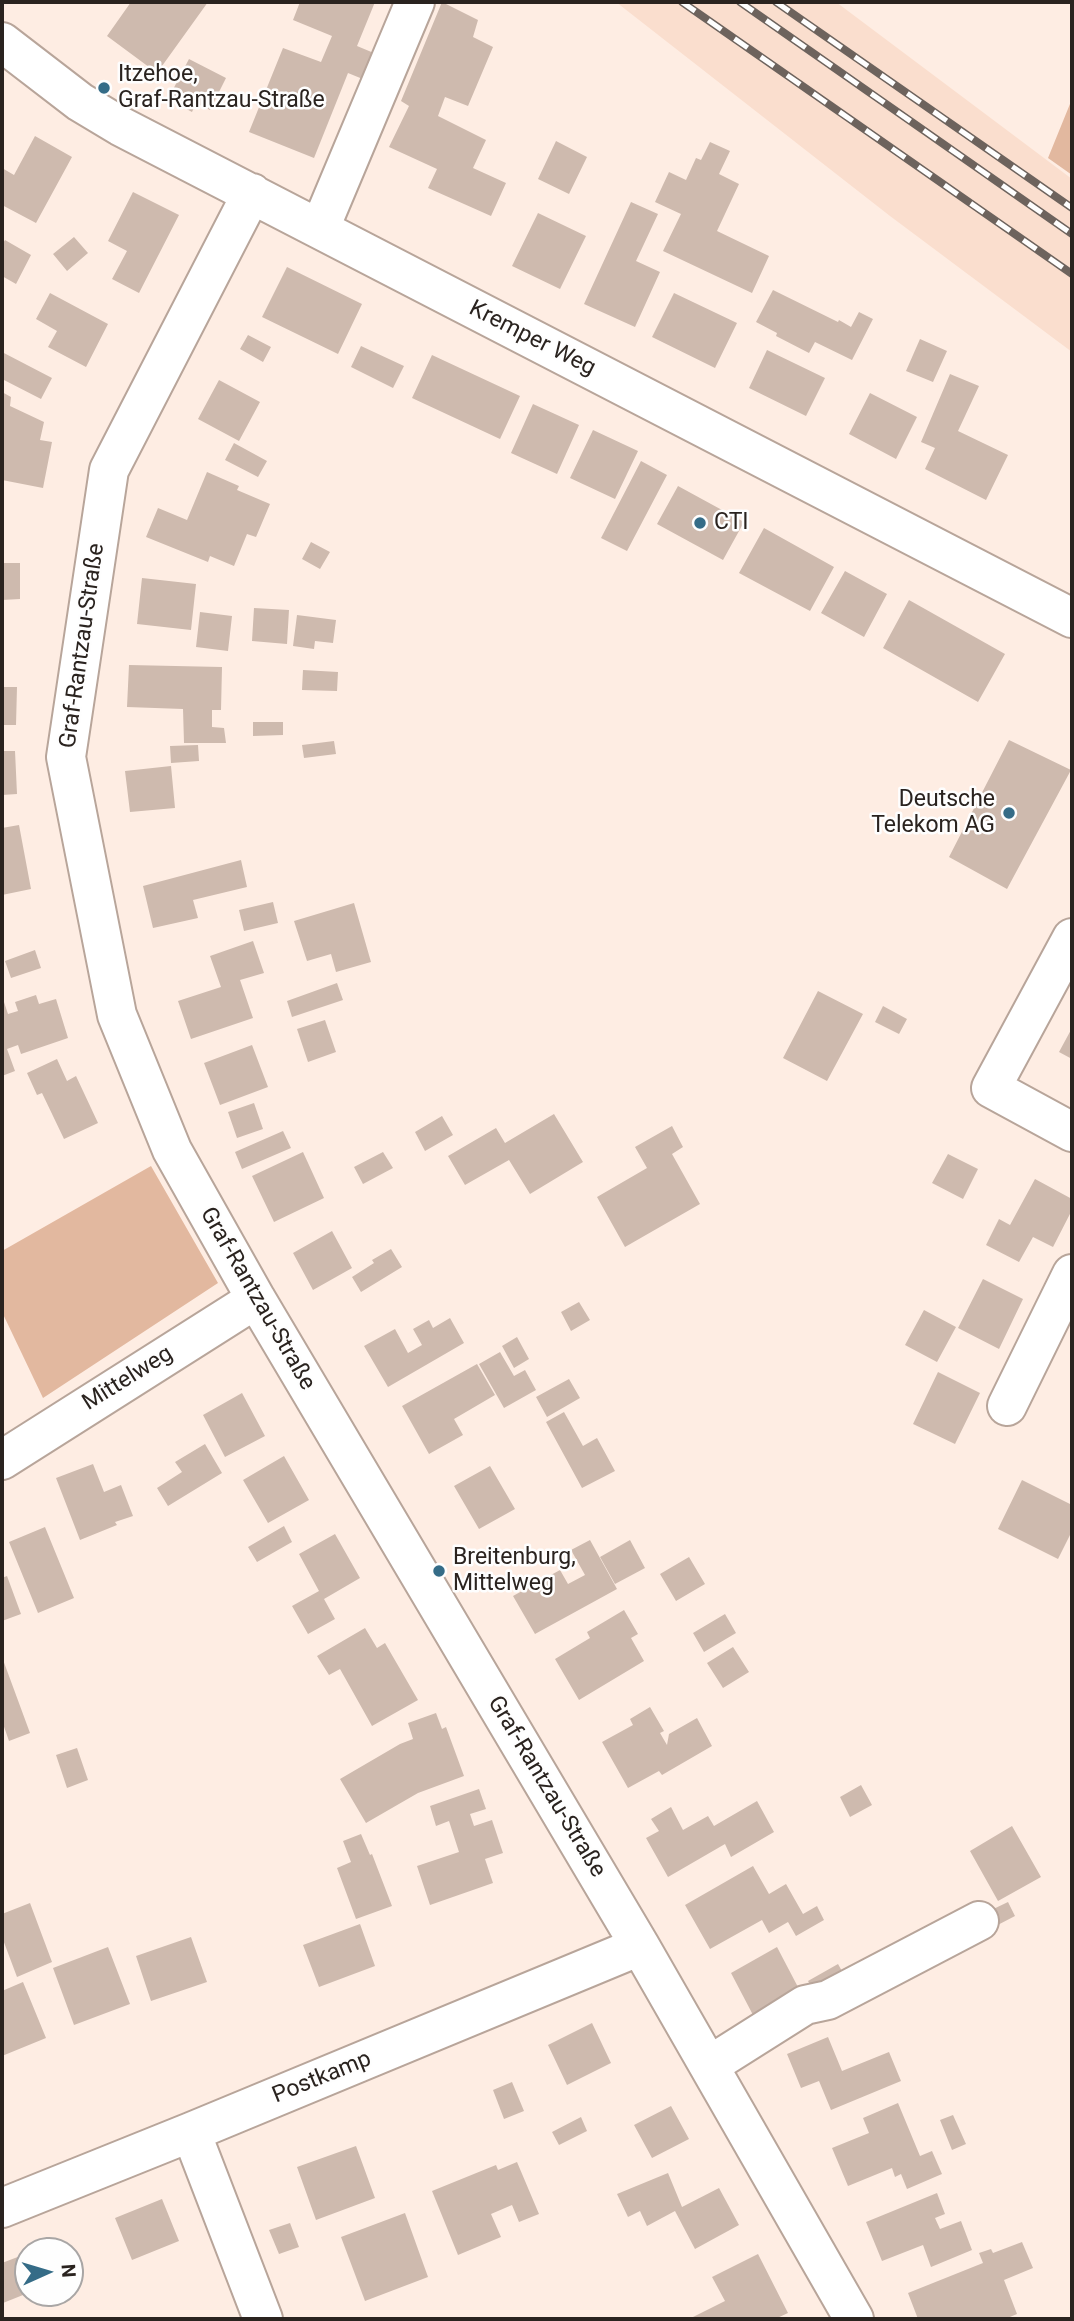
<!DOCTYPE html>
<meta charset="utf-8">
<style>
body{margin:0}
#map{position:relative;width:1074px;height:2321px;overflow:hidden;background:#feede3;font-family:Roboto,sans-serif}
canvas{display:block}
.frame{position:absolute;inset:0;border:4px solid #2a231f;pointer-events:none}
.north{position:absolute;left:14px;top:2237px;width:70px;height:70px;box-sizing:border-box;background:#fefefe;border:2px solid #a9a6a5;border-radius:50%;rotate:86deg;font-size:19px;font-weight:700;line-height:28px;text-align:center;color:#2a231f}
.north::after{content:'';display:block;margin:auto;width:24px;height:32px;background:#356c87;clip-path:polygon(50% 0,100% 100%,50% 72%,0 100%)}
</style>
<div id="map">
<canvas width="1074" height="2321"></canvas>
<div class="frame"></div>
<div class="north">N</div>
</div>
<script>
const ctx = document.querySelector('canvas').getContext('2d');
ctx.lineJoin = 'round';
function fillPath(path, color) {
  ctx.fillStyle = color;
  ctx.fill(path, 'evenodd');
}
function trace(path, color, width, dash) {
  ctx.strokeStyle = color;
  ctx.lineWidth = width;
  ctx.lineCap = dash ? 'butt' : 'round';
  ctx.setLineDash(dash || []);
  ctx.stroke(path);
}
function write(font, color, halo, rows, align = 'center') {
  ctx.font = font + ' Roboto,sans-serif';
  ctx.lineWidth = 5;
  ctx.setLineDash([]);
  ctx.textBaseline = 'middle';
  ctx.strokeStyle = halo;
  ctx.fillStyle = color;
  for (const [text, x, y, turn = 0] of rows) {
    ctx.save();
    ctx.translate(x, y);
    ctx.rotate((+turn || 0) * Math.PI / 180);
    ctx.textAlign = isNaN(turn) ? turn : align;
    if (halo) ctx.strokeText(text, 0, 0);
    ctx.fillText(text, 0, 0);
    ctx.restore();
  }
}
fillPath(new Path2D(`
 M616 2H836L1072 179V352L890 216Z`), '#fadece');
fillPath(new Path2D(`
 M1072 99V175L1048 158Z
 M151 1166 218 1283 43 1398 2 1312V1251Z`), '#e2b89f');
fillPath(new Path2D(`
 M131 2H208L157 73 107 36Z
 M300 2H375L357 46 381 56 370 82 348 73 314 158 249 132 283 48 321 62 332 36 293 20Z
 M442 2 478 20 473 37 493 47 468 106 445 97 438 116 486 140 473 168 506 183 491 216 428 188 437 169 389 147 409 106 401 101Z
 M189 59 226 78 210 110 196 103 192 112 168 99Z
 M35 136 72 157 36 223 2 205V168L14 175Z
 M556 141 587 157 569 194 538 179Z
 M710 142 730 151 719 174 739 184 717 231 769 256 752 293 663 251 681 214 655 202 669 172 686 180 696 158 701 160Z
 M133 192 179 215 139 293 112 279 127 251 108 241Z
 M631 202 658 214 636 261 660 272 635 327 584 304Z
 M538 213 586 236 560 289 512 266Z
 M74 237 88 253 67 271 53 254Z
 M5 240 31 255 16 284 2 276V245Z
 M287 267 362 304 338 354 262 317Z
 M773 290 838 322 839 320 851 327 859 312 873 319 852 360 815 342 809 353 776 336 777 333 756 322Z
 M50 293 108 324 86 367 48 347 57 331 36 319Z
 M674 293 737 323 715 368 652 337Z
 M248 335 271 347 263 362 240 349Z
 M920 339 947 351 933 382 906 371Z
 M361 346 404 366 393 388 351 367Z
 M767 350 825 378 806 416 749 388Z
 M2 352 52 378 41 399 2 379Z
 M432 355 520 396 500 439 412 398Z
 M950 374 979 386 958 431 1008 455 986 500 925 469 935 448 921 442Z
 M219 380 260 402 239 441 198 419Z
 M2 392 11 397 10 406 44 422 40 440 52 442 43 488 2 480Z
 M870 393 917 417 896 459 849 434Z
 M533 404 579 425 557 474 511 453Z
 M593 430 638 451 615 499 570 478Z
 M234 443 267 461 258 477 225 460Z
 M641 461 667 475 627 551 601 538Z
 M207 472 239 486 237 490 270 504 256 537 247 534 234 566 210 556 208 562 146 537 158 508 187 520Z
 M678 486 744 522 723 560 657 524Z
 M764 528 834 567 810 611 739 573Z
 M311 542 330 552 320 569 302 559Z
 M2 563H20V599L2 600Z
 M845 571 887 594 864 637 821 613Z
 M142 578 196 584 191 630 137 624Z
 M909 600 1005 654 978 702 883 648Z
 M254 608 289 610 287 644 252 641Z
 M200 612 232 616 228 651 196 647Z
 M297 615 336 620 333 643 315 641 314 649 293 646Z
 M129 665 222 667 221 710H212V727L224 728 226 743H184L183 709 127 707Z
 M303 670 338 672 337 691 302 690Z
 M2 687H17L16 725H2Z
 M253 722H283V735L253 736Z
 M1009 740 1071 770 1007 889 949 857Z
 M334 741 336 754 304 758 302 745Z
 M198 745 199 761 171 763 170 746Z
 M2 751H15L17 794 2 795Z
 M171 766 175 808 130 812 125 771Z
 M19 825 31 889 2 895V828Z
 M241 860 247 887 193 900 198 918 153 928 143 886Z
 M273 902 278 923 244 931 239 910Z
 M354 903 371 962 336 972 331 954 307 961 294 921Z
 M253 941 264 973 240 980 253 1018 191 1039 178 1001 221 987 210 956Z
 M35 950 41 968 11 978 5 961Z
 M337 983 343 1000 292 1017 287 1001Z
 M818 991 863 1014 827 1081 783 1058Z
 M36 995 39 1004 56 999 68 1038 21 1054 18 1045 7 1049 15 1071 2 1076V996L8 1014 18 1011 15 1002Z
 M883 1006 907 1019 899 1034 875 1022Z
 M325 1020 336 1052 308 1062 297 1029Z
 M1072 1028V1059L1059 1052Z
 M252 1045 268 1087 220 1105 204 1063Z
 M57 1059 67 1081 76 1076 98 1123 64 1139 42 1093 37 1095 27 1073Z
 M254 1103 263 1129 237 1138 228 1112Z
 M554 1114 583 1162 530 1194 509 1160 465 1185 448 1156 496 1128 505 1143Z
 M442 1116 453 1135 425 1151 415 1132Z
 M672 1126 683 1147 672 1154 700 1204 625 1247 597 1197 647 1168 635 1147Z
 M283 1131 291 1148 242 1169 235 1152Z
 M303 1152 324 1198 274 1222 252 1176Z
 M383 1152 393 1168 363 1184 354 1167Z
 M948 1154 978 1169 963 1199 932 1183Z
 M1035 1179 1072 1199V1210L1053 1247 1033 1237 1019 1262 986 1245 999 1219 1010 1225Z
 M332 1231 352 1268 313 1290 293 1253Z
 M391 1249 402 1267 361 1292 352 1277 374 1263 372 1260Z
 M983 1279 1023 1299 999 1349 958 1328Z
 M579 1302 590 1320 571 1331 561 1312Z
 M924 1310 956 1327 937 1362 905 1345Z
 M450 1318 464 1343 388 1387 364 1346 395 1329 408 1353 422 1345 413 1329 429 1320 433 1328Z
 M517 1337 529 1359 514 1368 502 1346Z
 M500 1352 514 1376 525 1370 536 1390 504 1408 479 1364Z
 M477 1364 495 1395 454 1419 463 1435 429 1454 402 1406Z
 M938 1372 980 1393 955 1444 913 1424Z
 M569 1379 580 1398 547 1417 536 1397Z
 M242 1393 265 1436 225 1457 203 1415Z
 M564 1412 583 1446 597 1438 615 1471 582 1488 546 1422Z
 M205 1444 222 1473 168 1506 157 1488 182 1472 175 1462Z
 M284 1456 309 1500 268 1523 243 1480Z
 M93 1464 104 1492 121 1485 133 1516 115 1522 117 1525 80 1540 56 1478Z
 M490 1466 515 1509 479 1529 454 1486Z
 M1022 1480 1072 1505V1531L1058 1559 998 1529Z
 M284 1526 292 1542 257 1562 248 1547Z
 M45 1527 74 1598 38 1613 9 1542Z
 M335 1534 360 1578 324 1599 335 1619 308 1634 292 1606 319 1591 299 1554Z
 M590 1540 617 1589 535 1634 513 1596 560 1570 568 1584 585 1575 571 1550Z
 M630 1540 645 1568 615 1584 600 1557Z
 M689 1557 705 1584 676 1601 660 1574Z
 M7 1576 21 1614 2 1621V1578Z
 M624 1610 638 1634 631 1638 644 1661 579 1700 555 1659 590 1638 587 1632Z
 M725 1614 736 1633 704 1652 693 1633Z
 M365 1628 377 1648 385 1643 418 1700 372 1726 340 1669 329 1675 317 1656Z
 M733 1647 749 1672 723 1688 707 1663Z
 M2 1657 30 1733 9 1741 2 1721Z
 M650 1707 664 1731 660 1733 667 1745 669 1734 697 1718 712 1746 662 1775 659 1771 628 1788 602 1742 633 1725 630 1719Z
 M436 1713 442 1729 446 1727 464 1776 418 1793 366 1823 340 1779 400 1744 413 1739 408 1723Z
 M77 1748 88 1780 67 1788 56 1755Z
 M861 1785 872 1805 850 1817 840 1797Z
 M479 1789 486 1809 470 1814 474 1826 492 1820 503 1853 485 1859 493 1883 430 1905 417 1866 459 1852 449 1821 436 1826 430 1806Z
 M757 1801 774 1832 731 1857 725 1844 668 1877 646 1838 659 1831 651 1819 671 1807 683 1830 708 1816 714 1826Z
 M1012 1826 1041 1877 998 1901 970 1851Z
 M361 1834 370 1855 372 1854 392 1906 356 1919 337 1868 351 1862 343 1841Z
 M753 1866 769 1894 786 1884 803 1914 817 1906 824 1920 796 1936 788 1922 769 1933 762 1920 710 1949 685 1905Z
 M1008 1902 1015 1916 990 1929 983 1914Z
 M30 1903 52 1962 17 1977 2 1937V1914Z
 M360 1924 375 1966 319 1987 303 1945Z
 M191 1937 207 1982 151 2001 136 1956Z
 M108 1947 130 2004 74 2025 53 1968Z
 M777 1947 799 1989 753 2015 731 1973Z
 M838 1964 847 1980 817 1997 808 1981Z
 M23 1982 46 2038 2 2056V1991Z
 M592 2023 611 2063 567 2085 548 2045Z
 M828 2037 842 2071 889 2052 901 2081 831 2110 819 2081 801 2088 787 2054Z
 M512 2082 524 2111 504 2119 493 2090Z
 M898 2103 920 2156 932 2151 942 2174 907 2189 901 2174 895 2177 892 2168 848 2186 832 2148 869 2133 863 2118Z
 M671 2106 689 2139 652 2158 634 2125Z
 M953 2115 966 2144 952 2150 940 2120Z
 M581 2117 587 2131 559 2145 552 2132Z
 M356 2146 375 2198 316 2220 297 2167Z
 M517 2162 539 2214 519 2222 512 2205 491 2214 501 2237 458 2255 432 2191 496 2165 498 2170Z
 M668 2173 682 2207 719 2188 739 2225 695 2249 675 2211 647 2226 640 2211 628 2217 617 2194Z
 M937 2193 945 2214 935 2218 940 2229 961 2221 972 2250 931 2267 923 2245 882 2261 866 2222Z
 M162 2199 179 2241 132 2260 115 2218Z
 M405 2213 428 2277 365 2301 341 2237Z
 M290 2223 299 2247 279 2254 269 2230Z
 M1022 2242 1033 2268 1004 2280 1017 2314 1005 2319H918L908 2293 983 2263 979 2253 991 2249 993 2253Z
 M28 2253V2293L3 2303 2 2263Z
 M758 2254 788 2313 775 2319H689L725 2301 712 2277Z`), '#cebaae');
const minor = new Path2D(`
 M2 42 80 102 120 126 1072 618
 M252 193 109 470 66 757 117 1015 172 1150 256 1299 640 1946 854 2319
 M320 228 415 2
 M1072 938 991 1088 1072 1132
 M1007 1406 1072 1274
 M2 1460 256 1299
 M710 2065 805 2005 828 2000 979 1921
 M191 2132 263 2319
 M2 2208 191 2132 640 1946`);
trace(minor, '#b8a59a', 42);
trace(minor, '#fff', 38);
const rail = new Path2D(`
 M682 2 1072 274
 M740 2 1072 234
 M776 2 1072 208`);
trace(rail, '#6d635d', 8);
trace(rail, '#fefefe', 5, [16]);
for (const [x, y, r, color] of [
 [104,88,7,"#356c87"],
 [700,523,7,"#356c87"],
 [1009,813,7,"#356c87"],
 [439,1571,7,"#356c87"]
]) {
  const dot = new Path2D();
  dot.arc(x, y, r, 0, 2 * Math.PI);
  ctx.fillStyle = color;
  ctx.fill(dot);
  trace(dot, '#fefefe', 2.5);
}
write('23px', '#2a231f', '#fefefe', [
 ["Itzehoe,",118,75],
 ["Graf-Rantzau-Straße",118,101],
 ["CTI",714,523],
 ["Deutsche",995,800,"right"],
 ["Telekom AG",995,826,"right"],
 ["Breitenburg,",453,1558],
 ["Mittelweg",453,1584]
], 'left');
write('23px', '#2a231f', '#fefefe', [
 ["Kremper Weg",532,339,27],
 ["Graf-Rantzau-Straße",83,646,-82],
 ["Graf-Rantzau-Straße",257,1299,60],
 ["Mittelweg",128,1379,-32],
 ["Graf-Rantzau-Straße",546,1787,59],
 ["Postkamp",322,2078,-22]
]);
</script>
